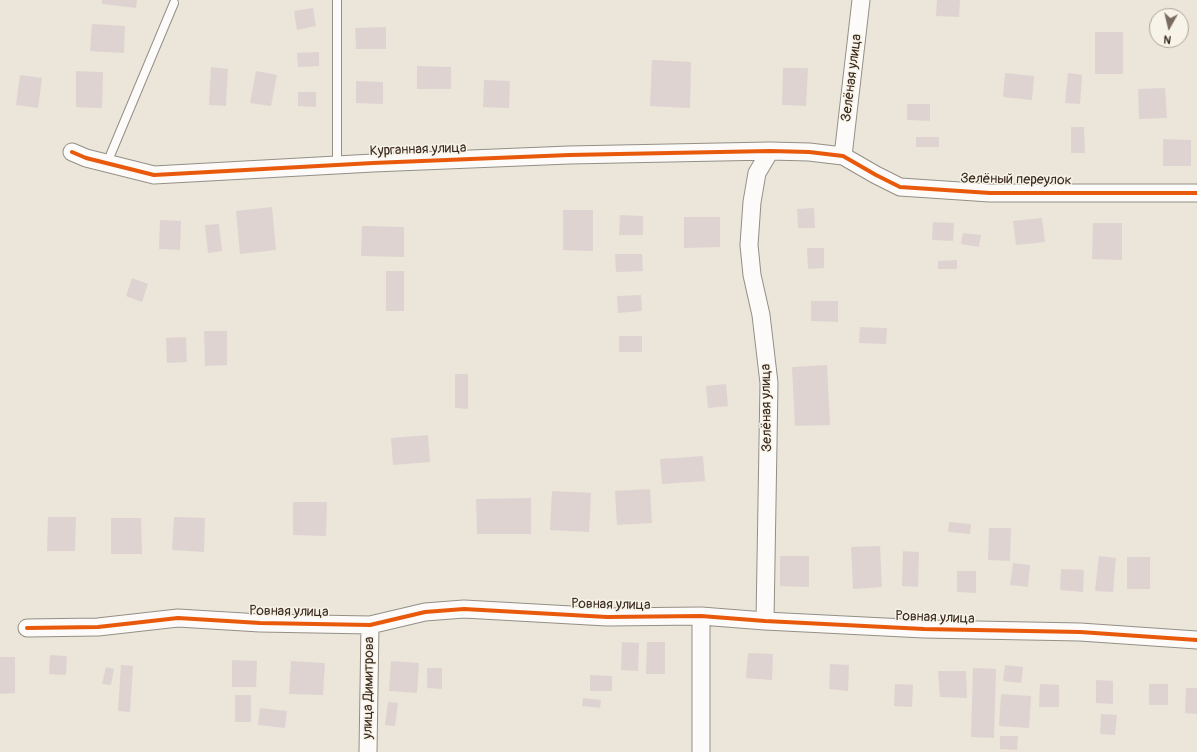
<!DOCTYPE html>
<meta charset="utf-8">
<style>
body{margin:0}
#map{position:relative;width:1197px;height:752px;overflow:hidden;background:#ebe6d9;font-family:Pangolin,sans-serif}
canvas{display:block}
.north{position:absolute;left:1149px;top:8px;width:40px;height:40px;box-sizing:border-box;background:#f7f3e8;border:1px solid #aca397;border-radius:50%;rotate:188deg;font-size:11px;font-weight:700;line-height:16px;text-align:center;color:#3b2a1e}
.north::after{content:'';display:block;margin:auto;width:14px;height:18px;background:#796c5f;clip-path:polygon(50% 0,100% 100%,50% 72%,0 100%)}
</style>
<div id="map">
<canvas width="1197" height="752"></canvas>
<div class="north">N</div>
</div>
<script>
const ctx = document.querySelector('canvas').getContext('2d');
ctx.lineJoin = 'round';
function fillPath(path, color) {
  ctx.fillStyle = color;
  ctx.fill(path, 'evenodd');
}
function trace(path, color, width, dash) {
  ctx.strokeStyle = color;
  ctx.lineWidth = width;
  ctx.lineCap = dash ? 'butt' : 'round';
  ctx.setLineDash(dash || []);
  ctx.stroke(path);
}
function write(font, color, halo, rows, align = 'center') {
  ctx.font = font + ' Pangolin,sans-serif';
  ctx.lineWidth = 3;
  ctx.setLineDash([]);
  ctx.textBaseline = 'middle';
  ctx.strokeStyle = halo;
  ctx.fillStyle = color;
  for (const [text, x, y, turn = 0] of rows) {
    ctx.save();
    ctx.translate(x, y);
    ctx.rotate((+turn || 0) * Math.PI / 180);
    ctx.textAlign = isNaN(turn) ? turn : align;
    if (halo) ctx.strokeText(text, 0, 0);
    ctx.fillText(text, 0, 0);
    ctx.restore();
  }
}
fillPath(new Path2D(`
 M102 0H137L136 8 102 4Z
 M937 0H960L959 17 936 16Z
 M313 8 316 26 297 30 294 11Z
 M92 24 125 26 124 53 90 51Z
 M386 27V49H356L355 28Z
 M1095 32H1123V74H1095Z
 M319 52V66L298 67 297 53Z
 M652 60 691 62 690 108 650 106Z
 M417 66 451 67V89H417Z
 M211 67 228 69 226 106 209 105Z
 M783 68H808L806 106 782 105Z
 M76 71 103 72 102 108 76 107Z
 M256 71 277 75 271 106 250 103Z
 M1005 73 1034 76 1032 100 1003 97Z
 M1068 73 1082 75 1080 104 1065 103Z
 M20 75 42 78 38 108 16 105Z
 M484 80 510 81 509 108 483 107Z
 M356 81 383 82V104L356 103Z
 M1165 88 1167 118 1139 119 1138 89Z
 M298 92H316V107L298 106Z
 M907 104H930V121L907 120Z
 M1071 127H1084L1085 153H1071Z
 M916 137H939V147H916Z
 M1163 139 1191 140V166H1163Z
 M272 207 276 250 240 254 236 211Z
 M814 208 815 228H798L797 209Z
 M563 210H593V251L563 250Z
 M620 215 643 216V235H619Z
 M684 217H720V247L684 248Z
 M1042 218 1045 242 1016 245 1013 221Z
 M160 220 181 221 180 250 159 249Z
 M933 222 954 223 953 241 932 240Z
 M1093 223H1122V260L1092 259Z
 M219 224 222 251 208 253 205 225Z
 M362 226 404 227V257L361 256Z
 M963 233 981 235 979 247 961 244Z
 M807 248H824V268L808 269Z
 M615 254H642L643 271 616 272Z
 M957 260V269H938V261Z
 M386 271H404V311H386Z
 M132 278 148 284 142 302 126 296Z
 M641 295 642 311 618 313 617 296Z
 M811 301H838V322L811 321Z
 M860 327 887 328 886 344 859 343Z
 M204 331H227V365L205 366Z
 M619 336H642V352H619Z
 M186 337 187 362 167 363 166 338Z
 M827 365 830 425 795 426 792 367Z
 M455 374H468V409L455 408Z
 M726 384 728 406 708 408 706 386Z
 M428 435 430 462 393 465 391 438Z
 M703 456 705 481 662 484 660 459Z
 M650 489 652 523 617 525 615 491Z
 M552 491 591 493 589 532 550 530Z
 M531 498V534H477L476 499Z
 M293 502H327L326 536 293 535Z
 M48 517H76L75 551H47Z
 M174 517 205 518 204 552 172 550Z
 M111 518H141L142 554H111Z
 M949 522 971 524 970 534 948 532Z
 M989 528H1011L1010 561 988 560Z
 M880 546 882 587 853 589 851 547Z
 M903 551 919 552 918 587 902 586Z
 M780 556H809V587L780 586Z
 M1099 556 1116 558 1113 592 1095 591Z
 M1127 557H1150V589H1127Z
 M1013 563 1030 565 1028 587 1010 585Z
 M1061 569 1084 570 1083 592 1060 590Z
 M957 571H976V593L957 592Z
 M622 642 639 643 638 671 621 670Z
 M647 642H665V674H646Z
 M748 653 773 654 772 680 746 678Z
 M50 655 67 656 66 675 49 674Z
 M0 657H15V693L0 694Z
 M232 660 257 661 256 687H232Z
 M291 661 325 663 323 695 289 694Z
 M391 661 419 663 417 693 389 691Z
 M830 664 849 665 848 691 829 689Z
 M121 665 133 666 130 712 118 711Z
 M1005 665 1023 667 1021 683 1003 681Z
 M106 667 114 669 111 685 102 684Z
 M427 668H442V689L427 688Z
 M973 668 996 669 994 738 971 737Z
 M938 671H966L967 698 940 697Z
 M590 675 612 676V691H590Z
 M1096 680 1113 681V704L1096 703Z
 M895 684 913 685 912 707 894 706Z
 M1040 684 1059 685V707H1039Z
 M1149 684H1168V705H1149Z
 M1186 688H1197V714L1185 713Z
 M1001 694 1031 696 1029 728 999 726Z
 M235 695H251V722H235Z
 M583 698 601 700 600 708 582 706Z
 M388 702 398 703 395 726 385 725Z
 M260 708 287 711 285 728 258 725Z
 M1101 714 1117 715 1115 735 1100 734Z
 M1000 736H1018L1017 750 1000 749Z`), '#ded3d1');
const service = new Path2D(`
 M107 163 174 3
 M337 165V0`);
const minor = new Path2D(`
 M72 152 86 158 154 175 373 163 569 155 770 151 809 152 843 156 876 175 900 187 990 193H1197
 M843 156 861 0
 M765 621 769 383 761 315 752 275 749 245 752 202 757 173 770 151
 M27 628 98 627 178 618 260 623 370 625 425 612 464 609 607 617 701 616 765 621 924 629 1080 632 1197 640
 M368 752 370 625
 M701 752V616`);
trace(service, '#948f86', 10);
trace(minor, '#948f86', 19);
trace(service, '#fcfbf9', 8);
trace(minor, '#fcfbf9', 17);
trace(new Path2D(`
 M72 152 86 158 154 175 373 163 569 155 770 151 809 152 843 156 876 175 900 187 990 193H1197
 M27 628 98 627 178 618 260 623 370 625 425 612 464 609 607 617 701 616 765 621 924 629 1080 632 1197 640`), '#e8590c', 4);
write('14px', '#3b2a1e', '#f7f3e8', [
 ["Зелёная улица",852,78,-83],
 ["Курганная улица",418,150,-2],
 ["Зелёный переулок",1016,180,1],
 ["Зелёная улица",767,408,-91],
 ["Ровная улица",611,605,1],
 ["Ровная улица",289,612,1],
 ["Ровная улица",935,618,2],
 ["улица Димитрова",369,688,-89]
]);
</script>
